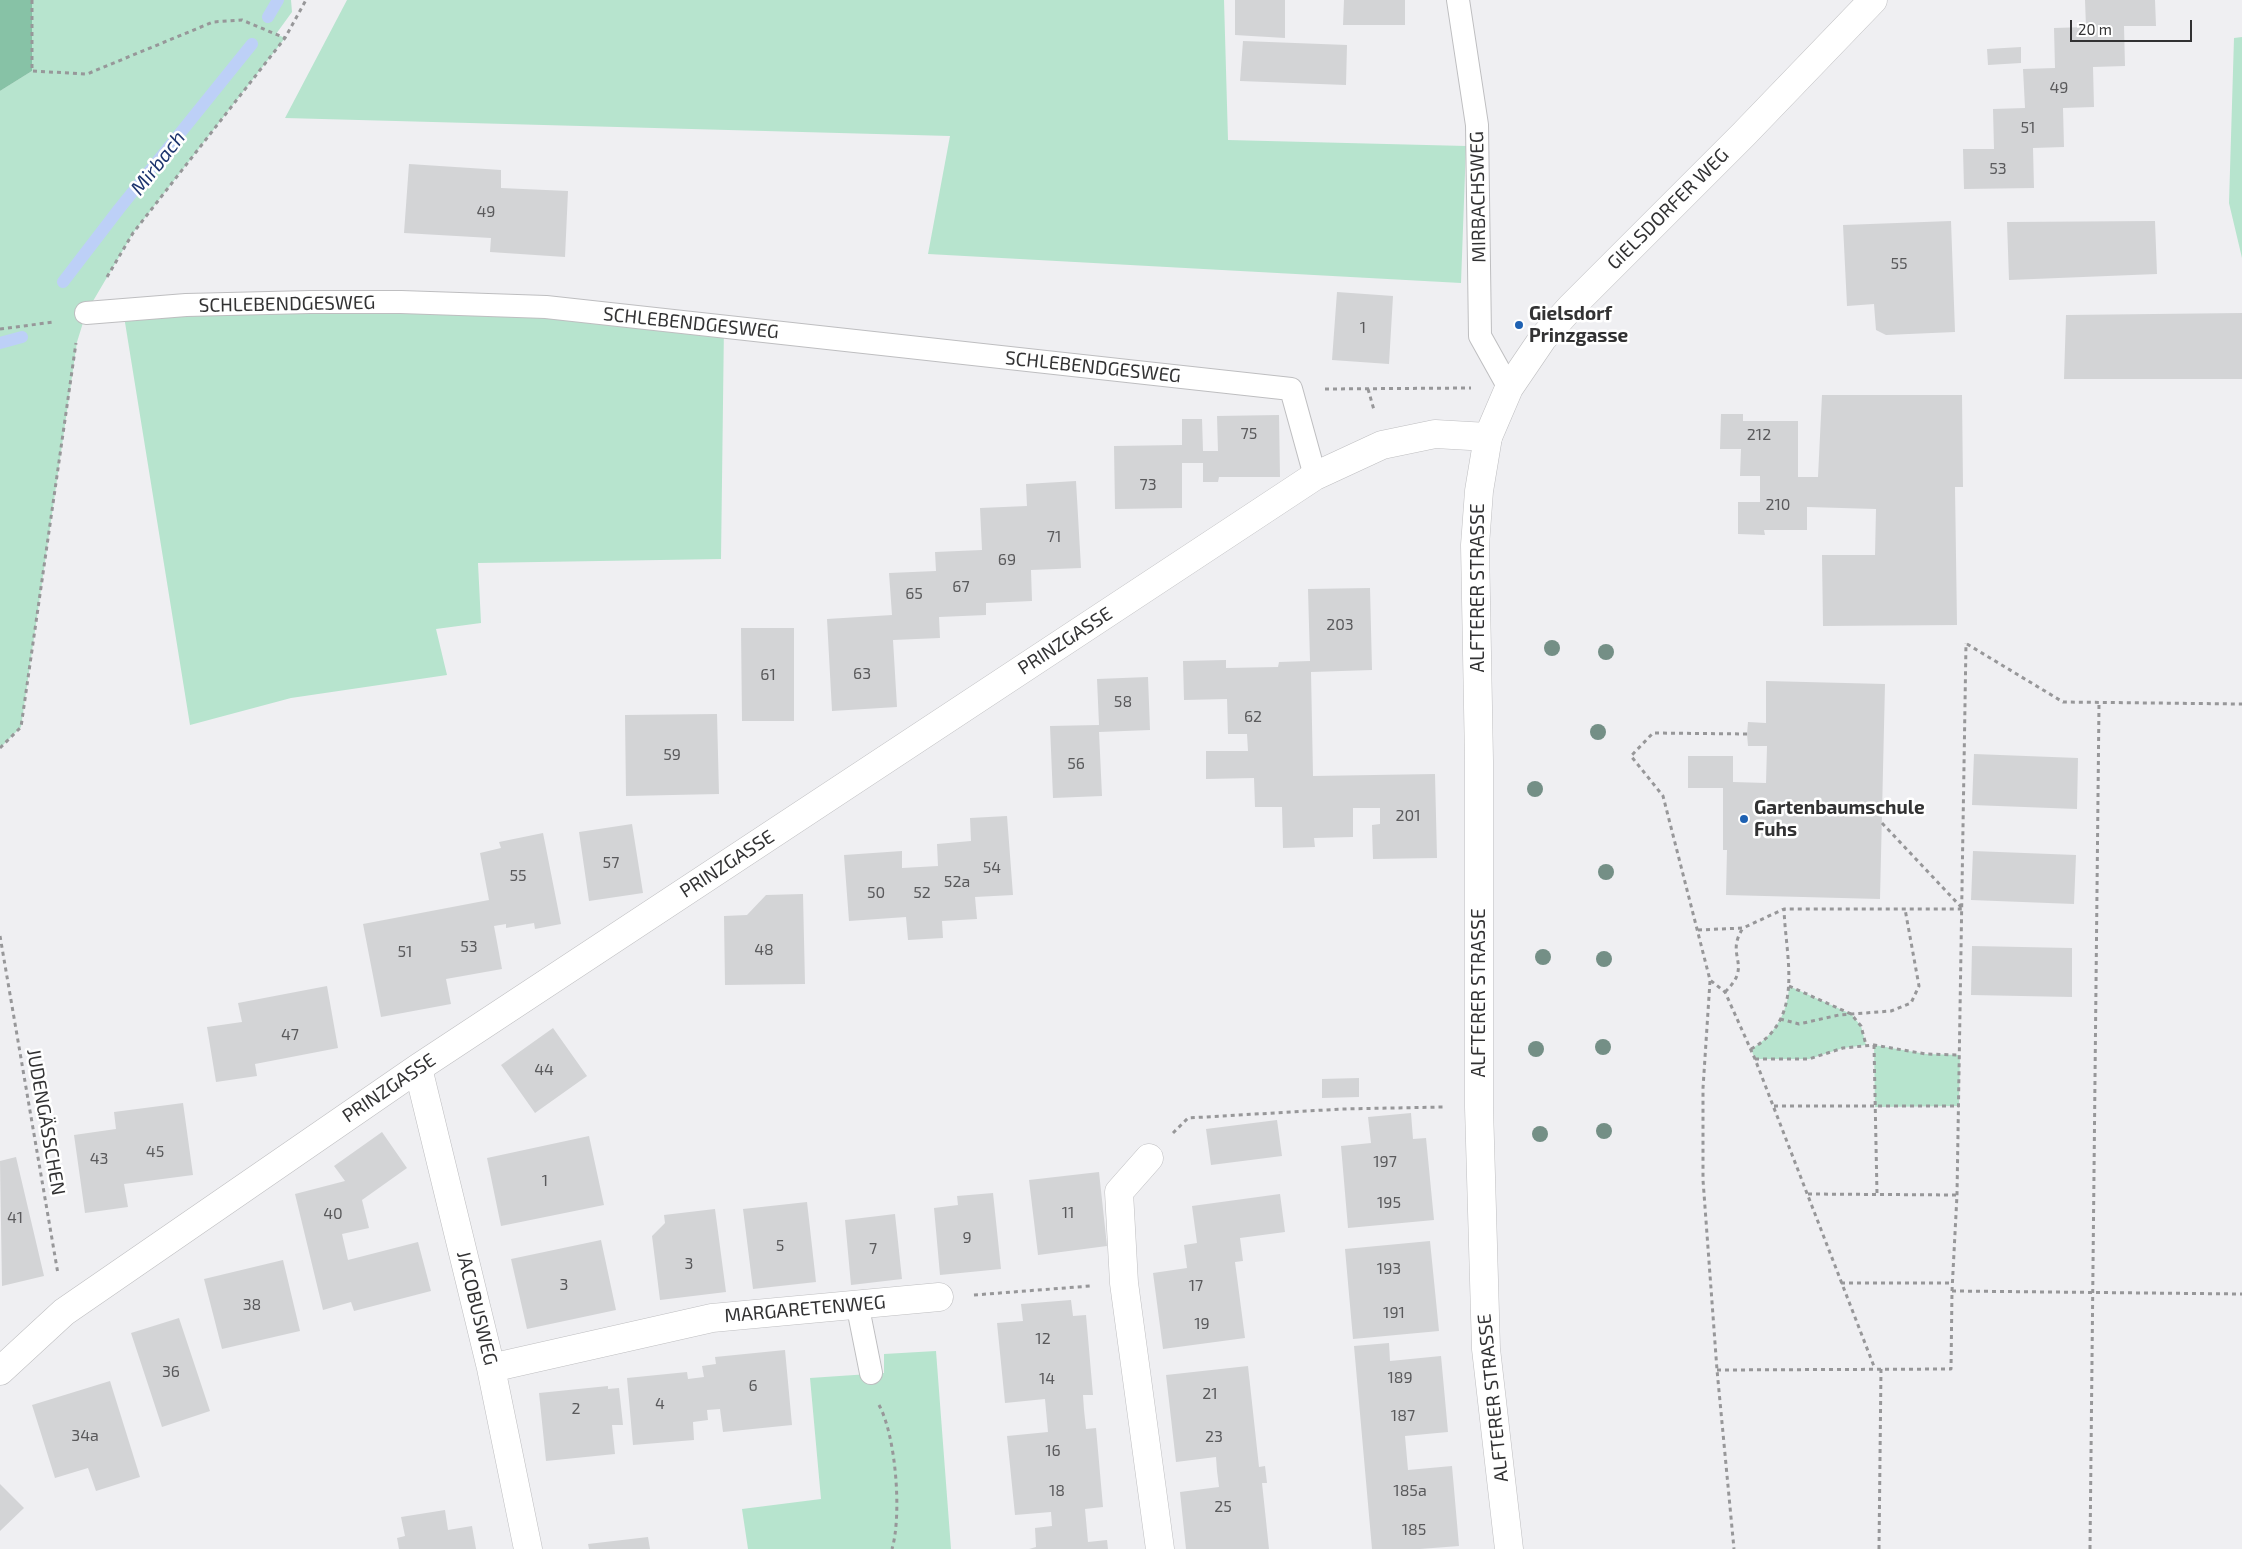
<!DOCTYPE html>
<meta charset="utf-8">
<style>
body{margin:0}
#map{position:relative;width:2242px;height:1549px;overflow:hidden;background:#efeff2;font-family:"Exo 2",sans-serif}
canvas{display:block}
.scale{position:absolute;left:2070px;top:20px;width:122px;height:22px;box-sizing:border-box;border:2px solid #323233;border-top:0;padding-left:6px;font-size:15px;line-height:18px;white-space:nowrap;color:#323233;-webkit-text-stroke:4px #fff;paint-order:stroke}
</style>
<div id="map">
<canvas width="2242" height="1549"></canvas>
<div class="scale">20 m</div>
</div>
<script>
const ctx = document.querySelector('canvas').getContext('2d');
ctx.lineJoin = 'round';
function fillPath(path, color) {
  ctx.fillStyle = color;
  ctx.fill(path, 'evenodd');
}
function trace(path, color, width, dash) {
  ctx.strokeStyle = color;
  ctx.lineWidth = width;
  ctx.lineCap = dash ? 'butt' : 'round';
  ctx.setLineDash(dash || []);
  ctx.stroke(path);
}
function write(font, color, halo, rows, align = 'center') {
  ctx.font = font + ' "Exo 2",sans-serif';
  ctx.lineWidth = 5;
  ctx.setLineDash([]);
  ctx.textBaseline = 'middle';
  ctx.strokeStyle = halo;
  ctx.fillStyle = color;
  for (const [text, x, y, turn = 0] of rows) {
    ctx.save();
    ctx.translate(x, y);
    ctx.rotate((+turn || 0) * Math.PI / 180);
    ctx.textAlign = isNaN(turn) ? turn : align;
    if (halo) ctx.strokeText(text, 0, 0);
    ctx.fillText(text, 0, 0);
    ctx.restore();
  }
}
fillPath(new Path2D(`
 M32 0H291L292 12 276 34 285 38 133 233 86 313 77 342 21 727 0 748V91L32 71Z
 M347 0H1224L1228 140 1466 146 1461 283 928 254 950 136 285 118Z
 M2242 37V258L2229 203 2234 38Z
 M186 305 724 324 721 559 478 563 481 623 436 629 447 675 291 698 190 725 123 310Z
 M1789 986 1851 1014 1861 1026 1866 1045 1843 1048 1809 1059H1755L1751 1049C1774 1036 1788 1013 1789 986Z
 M1874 1045 1926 1054 1960 1055 1959 1106 1875 1107Z
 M936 1351 951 1549H748L742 1509 821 1499 810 1378 884 1373V1354Z`), '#b7e4ce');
fillPath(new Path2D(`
 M0 0H32V71L0 91Z`), '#87c2a6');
trace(new Path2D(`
 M268 17 278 0
 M63 282 119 209 252 44
 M0 343 22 337`), '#bdd0f7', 12);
fillPath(new Path2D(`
 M1235 0H1285V38L1235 35Z
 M1344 0H1405V25H1343Z
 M2085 0H2155L2156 26H2124L2125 66 2093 67 2094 107 2063 108 2064 147 2033 148 2034 188 1964 189 1963 149H1994L1993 109 2025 108 2023 69 2055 68 2054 28 2086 27Z
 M1243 41 1347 45 1346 85 1240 81Z
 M2021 47V63L1988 65 1987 49Z
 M409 164 501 170V188L568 191 565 257 490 252 491 238 404 233Z
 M1951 221 1955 332 1886 335 1876 330 1874 304 1847 306 1843 225Z
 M2155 221 2157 274 2009 280 2007 222Z
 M1337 292 1393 296 1389 364 1332 360Z
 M2242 313V379H2064L2066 315Z
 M1822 395H1962L1963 487H1955L1957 625 1823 626 1822 555H1875L1876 509 1807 507V530H1764L1765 535 1738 534V502H1760V476H1740L1741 449H1720L1721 414H1743V421H1798V477H1818Z
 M1279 415 1280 477H1219L1218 482H1203V463H1182V508L1115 509 1114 446 1182 445V419H1202L1203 451H1218L1217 416Z
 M1076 481 1081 568 1031 570 1032 601 986 603V615L939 617 940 638 893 640 897 707 832 711 827 619 892 615 889 573 936 571 935 552 982 550 980 508 1027 506 1026 484Z
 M1370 588 1372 670 1311 672 1313 776 1435 774 1437 858 1373 859 1372 825 1380 824V808H1353V837L1314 838 1315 847 1283 848 1282 807H1255L1254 778 1206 779V751H1248L1247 734H1228L1227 699 1184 700 1183 661 1226 660V668L1278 667 1279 662 1310 661 1308 589Z
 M741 628H794V721H742Z
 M1148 677 1150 730 1099 732 1102 796 1053 798 1050 726 1099 725 1097 679Z
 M1766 681 1885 684 1880 899 1726 895 1727 850H1723V788H1688V756H1733V782L1766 783 1767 746H1748L1747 734 1748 722 1766 723Z
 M717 714 719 794 626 796 625 715Z
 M1974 754 2078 758 2077 809 1972 805Z
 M1007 816 1013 895 975 897 977 919 942 921 943 938 908 940 906 917 849 921 844 855 902 851V868L938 866 937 844 971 841 970 818Z
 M632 824 643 893 589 901 579 832Z
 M543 833 561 924 535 929 534 923 506 928V924L494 926 502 969 446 979 451 1004 381 1017 363 924 489 900 480 853 501 848 499 842Z
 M1973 851 2076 855 2074 904 1971 900Z
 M803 894 805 984 725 985 724 916 747 915 766 895Z
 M1972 946 2072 948V997L1971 995Z
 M327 986 338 1048 255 1064 257 1076 216 1082 207 1027 242 1022 238 1003Z
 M553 1028 587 1076 535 1113 501 1065Z
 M1359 1078V1097L1322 1098V1079Z
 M183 1103 193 1175 124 1184 128 1207 85 1213 74 1135 116 1129 114 1112Z
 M1411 1113 1413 1139 1426 1138 1434 1220 1348 1228 1341 1146 1371 1143 1368 1117Z
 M1277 1120 1282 1156 1211 1165 1206 1129Z
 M382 1132 407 1168 362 1200 369 1228 342 1234 348 1260 418 1242 431 1291 354 1311 351 1302 323 1310 295 1194 345 1181 334 1166Z
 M589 1136 604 1205 501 1226 487 1158Z
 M16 1157 44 1276 2 1286 0 1161Z
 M1099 1172 1107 1246 1038 1255 1029 1180Z
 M993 1193 1001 1269 940 1275 934 1208 958 1205 957 1196Z
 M1280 1194 1285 1232 1240 1238 1243 1261 1235 1262 1245 1338 1163 1349 1153 1273 1187 1268 1184 1245 1197 1243 1192 1206Z
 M807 1202 816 1282 753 1289 743 1209Z
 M715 1209 726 1292 660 1300 652 1236 665 1223 664 1215Z
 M895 1214 902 1279 851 1285 845 1220Z
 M601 1240 616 1310 527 1329 511 1259Z
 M1430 1241 1439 1331 1353 1339 1345 1249Z
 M283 1260 300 1331 222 1349 204 1279Z
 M1071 1300 1073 1316 1086 1315 1093 1395H1083L1084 1410 1086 1429 1096 1428 1103 1507 1085 1509 1088 1542 1107 1540 1108 1549H1029L1036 1547 1035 1528 1052 1526 1051 1512 1015 1515 1007 1436 1048 1432 1045 1399 1005 1403 997 1323 1023 1321 1021 1304Z
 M179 1318 210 1411 162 1427 131 1333Z
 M1389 1343 1390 1361 1441 1356 1448 1432 1405 1436 1408 1470 1452 1466 1459 1546 1420 1549H1372L1354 1346Z
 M785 1350 792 1425 723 1432 720 1409 707 1410 708 1420 693 1422 694 1440 633 1445 627 1378 687 1372 688 1379 704 1377 702 1366 716 1364 715 1357Z
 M1248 1366 1259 1467 1265 1466 1267 1483H1262L1269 1549H1186L1180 1492 1219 1487 1217 1471 1216 1457 1176 1462 1166 1375Z
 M110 1381 140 1477 96 1491 88 1468 55 1478 32 1405Z
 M608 1386V1389L619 1388 623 1425H612L615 1454 546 1461 539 1393Z
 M0 1484 24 1508 0 1531Z
 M445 1510 448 1530 472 1526 476 1549H399L397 1538 405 1536 401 1517Z
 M648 1537 650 1549H589L588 1544Z`), '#d3d4d6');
const service = new Path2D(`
 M1458 0 1477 125 1480 336 1509 388
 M86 313 186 305 310 302H401L546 307 1291 389 1315 476
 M857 1303 871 1373`);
const minor = new Path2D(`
 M418 1068 491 1368 528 1549
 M1149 1158 1119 1192 1124 1283 1160 1549
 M491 1368 712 1318 939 1297
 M0 1371 64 1312 418 1068 1315 476 1382 445 1435 434 1488 437`);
const tertiary = new Path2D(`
 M1509 1549 1486 1349 1479 1107V761L1475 545 1479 491 1488 437 1509 388 1543 338 1571 307 1744 134 1873 0`);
trace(service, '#bebec0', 24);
trace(minor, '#bebec0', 29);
trace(tertiary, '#bebec0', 29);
trace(new Path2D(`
 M32 0V71L87 74 213 22 242 20 285 38
 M107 277 133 233 285 38 306 0
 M0 329 54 322
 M1325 389 1471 388
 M1368 389 1374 410
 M1967 644 2063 702 2242 704
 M1747 734 1653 733 1631 756 1663 796 1710 980 1725 992 1755 1059 1875 1369
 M0 748 21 727 76 343
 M1882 823 1962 908
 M1698 930 1743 928 1784 909H1963
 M0 936 58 1274
 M1710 981 1703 1088V1180L1717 1370 1734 1549
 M1789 986 1851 1014 1861 1026 1866 1045
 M1725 992C1754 964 1724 957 1743 928
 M1780 1019 1799 1024 1839 1015 1891 1011 1911 1003 1919 986 1905 909
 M1874 1045 1877 1194
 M1751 1049C1805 1019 1786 960 1784 910
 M1755 1059H1809L1843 1048 1874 1045 1926 1054 1960 1055
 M1774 1106H1959
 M1173 1133 1188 1118 1342 1109 1443 1107
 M1808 1194 1957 1195
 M1841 1283H1953
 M1952 1291 2242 1294
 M974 1295 1090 1286
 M1717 1370 1951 1369 1952 1291 1957 1195 1966 643
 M879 1405C896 1436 902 1515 892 1549
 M1879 1549 1881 1368
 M2090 1549 2099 703`), '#979799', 3, [4, 4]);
trace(service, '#fff', 22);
trace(minor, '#fff', 28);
trace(tertiary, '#fff', 28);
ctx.fillStyle = '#748f86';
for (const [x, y] of [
 [1552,648],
 [1606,652],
 [1598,732],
 [1535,789],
 [1606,872],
 [1543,957],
 [1604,959],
 [1603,1047],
 [1536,1049],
 [1604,1131],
 [1540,1134]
]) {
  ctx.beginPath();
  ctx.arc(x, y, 8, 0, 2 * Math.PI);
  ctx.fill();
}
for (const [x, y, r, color] of [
 [1519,325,5,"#1e61b2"],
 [1744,819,5,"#1e61b2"]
]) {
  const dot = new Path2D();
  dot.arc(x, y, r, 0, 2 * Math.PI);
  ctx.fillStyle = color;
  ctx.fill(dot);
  trace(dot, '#fff', 2);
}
write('16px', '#5a5a5c', null, [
 ["49",2059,88],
 ["51",2028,128],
 ["53",1998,169],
 ["49",486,212],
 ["55",1899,264],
 ["1",1363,328],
 ["75",1249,434],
 ["212",1759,435],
 ["73",1148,485],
 ["210",1778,505],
 ["71",1054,537],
 ["69",1007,560],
 ["67",961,587],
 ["65",914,594],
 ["203",1340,625],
 ["63",862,674],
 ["61",768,675],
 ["58",1123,702],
 ["62",1253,717],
 ["59",672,755],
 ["56",1076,764],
 ["201",1408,816],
 ["57",611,863],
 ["54",992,868],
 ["55",518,876],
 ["52a",957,882],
 ["50",876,893],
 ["52",922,893],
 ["53",469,947],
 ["48",764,950],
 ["51",405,952],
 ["47",290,1035],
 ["44",544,1070],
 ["45",155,1152],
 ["43",99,1159],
 ["197",1385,1162],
 ["1",545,1181],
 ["195",1389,1203],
 ["11",1068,1213],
 ["40",333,1214],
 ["41",15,1218],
 ["9",967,1238],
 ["5",780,1246],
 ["7",873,1249],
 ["3",689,1264],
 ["193",1389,1269],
 ["3",564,1285],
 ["17",1196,1286],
 ["38",252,1305],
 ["191",1394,1313],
 ["19",1202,1324],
 ["12",1043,1339],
 ["36",171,1372],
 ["189",1400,1378],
 ["14",1047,1379],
 ["6",753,1386],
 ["21",1210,1394],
 ["4",660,1404],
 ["2",576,1409],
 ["187",1403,1416],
 ["34a",85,1436],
 ["23",1214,1437],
 ["16",1053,1451],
 ["18",1057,1491],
 ["185a",1410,1491],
 ["25",1223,1507],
 ["185",1414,1530]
]);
write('19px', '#323233', '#fff', [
 ["MIRBACHSWEG",1478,197,-91],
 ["GIELSDORFER WEG",1668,209,-45],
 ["SCHLEBENDGESWEG",287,304,-1],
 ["SCHLEBENDGESWEG",691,323,6],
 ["SCHLEBENDGESWEG",1093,367,6],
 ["ALFTERER STRASSE",1478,588,-90],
 ["PRINZGASSE",1065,641,-33],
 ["PRINZGASSE",727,864,-33],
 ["ALFTERER STRASSE",1479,993,-90],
 ["PRINZGASSE",389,1088,-34],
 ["JUDENGÄSSCHEN",46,1122,80],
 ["JACOBUSWEG",477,1308,76],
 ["MARGARETENWEG",805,1309,-5],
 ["ALFTERER STRASSE",1493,1398,-96]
]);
write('bold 19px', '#323233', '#fff', [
 ["Gielsdorf",1529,314],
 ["Prinzgasse",1529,336],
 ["Gartenbaumschule",1754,808],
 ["Fuhs",1754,830]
], 'left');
write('italic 20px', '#1e356e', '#fff', [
 ["Mirbach",158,163,-52]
]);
</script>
